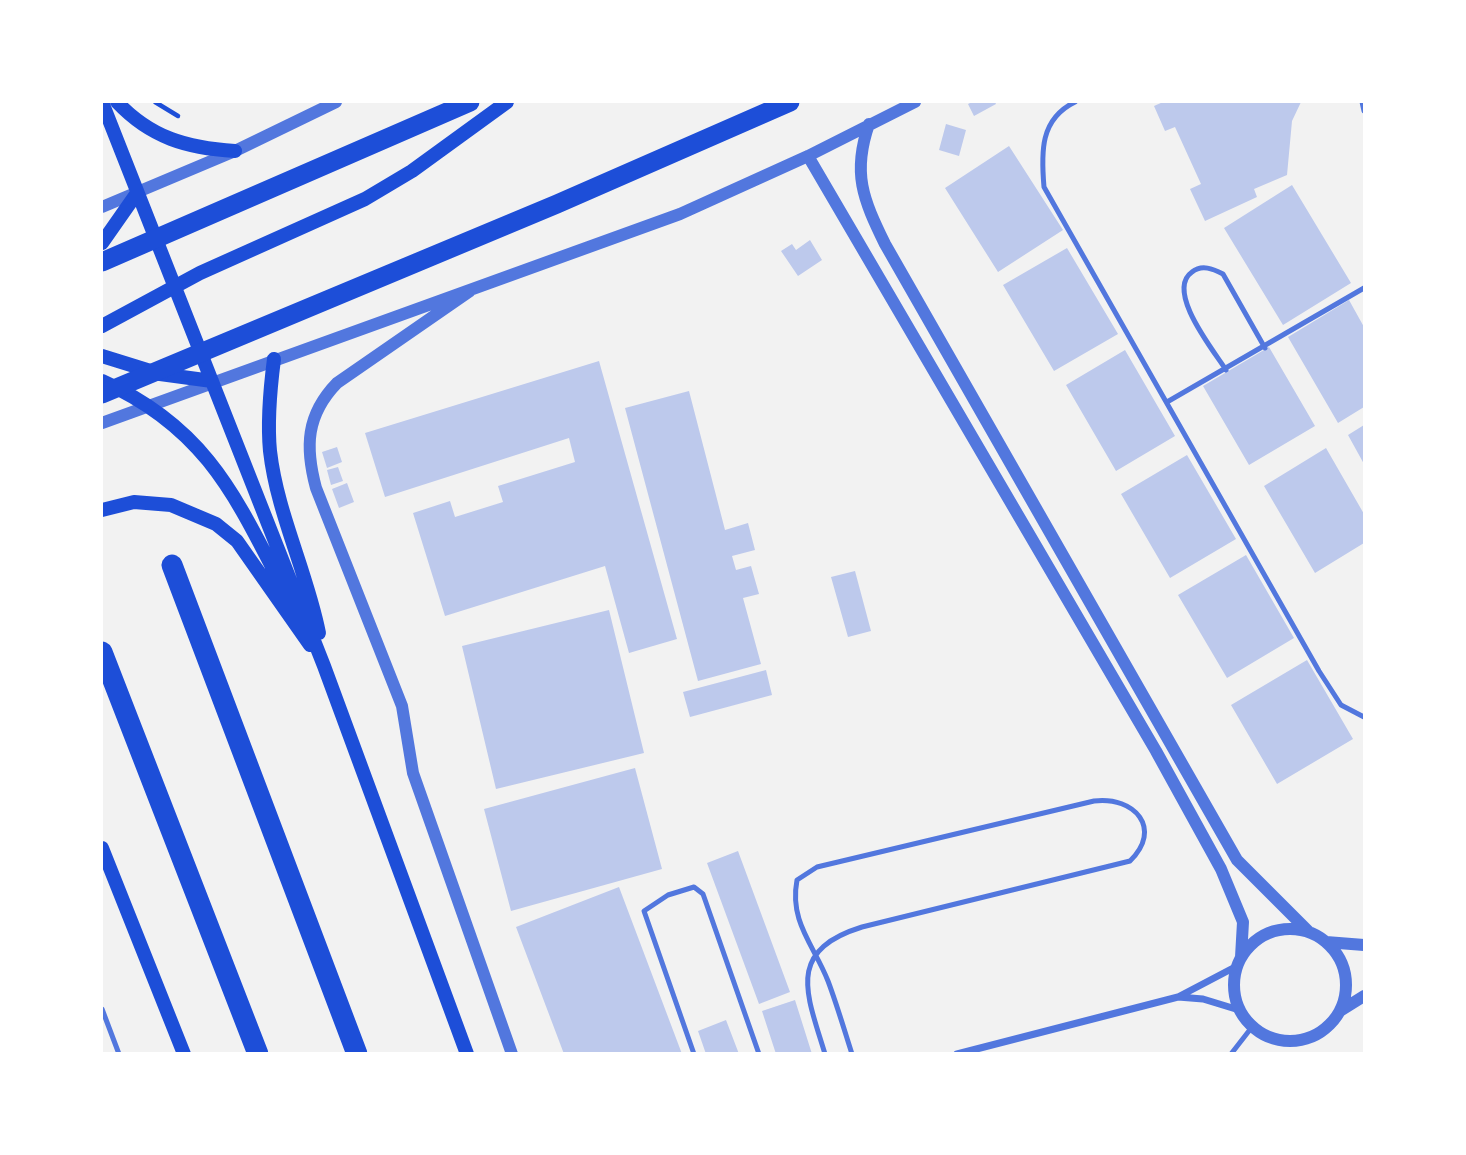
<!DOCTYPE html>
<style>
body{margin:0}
#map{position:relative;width:1466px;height:1155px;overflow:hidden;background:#f2f2f2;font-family:"Nunito Sans",sans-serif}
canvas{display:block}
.frame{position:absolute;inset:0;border:103px solid #fff;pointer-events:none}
</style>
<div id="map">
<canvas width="1466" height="1155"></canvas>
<div class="frame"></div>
</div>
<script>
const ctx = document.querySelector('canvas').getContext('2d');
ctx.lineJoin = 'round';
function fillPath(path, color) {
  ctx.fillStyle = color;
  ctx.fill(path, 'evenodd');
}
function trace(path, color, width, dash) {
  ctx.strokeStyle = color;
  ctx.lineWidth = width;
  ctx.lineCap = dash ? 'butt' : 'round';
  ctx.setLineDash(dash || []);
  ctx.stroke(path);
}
fillPath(new Path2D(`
 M972 102H995L996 104 974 116 968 104Z
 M1163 102H1301L1292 121 1287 175 1254 189 1257 197 1205 221 1190 189 1201 184 1175 127 1165 131 1154 106Z
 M946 124 966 130 959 156 939 150Z
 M1009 146 1063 230 998 272 945 188Z
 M1292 185 1351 283 1283 325 1224 228Z
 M810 240 822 260 798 276 781 251 792 244 796 250Z
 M1067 248 1118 334 1054 371 1003 285Z
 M1349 300 1364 327V407L1338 423 1288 337Z
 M1269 347 1315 426 1249 465 1203 386Z
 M1125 350 1175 436 1116 471 1066 385Z
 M599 361 677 639 629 653 605 566 445 616 413 513 450 501 455 517 503 502 498 486 575 462 569 438 385 497 365 433Z
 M689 391 725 530 748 523 755 550 732 556 736 570 751 566 759 594 743 598 761 664 698 681 625 408Z
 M1364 425V464L1348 435Z
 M337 447 342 462 327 468 322 452Z
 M1326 448 1364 514V543L1315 573 1264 486Z
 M1187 455 1236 539 1170 578 1121 494Z
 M338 467 343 481 331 485 327 470Z
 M347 483 354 502 339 508 332 489Z
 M1246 555 1294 638 1227 678 1178 595Z
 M855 571 871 631 848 637 831 577Z
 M609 610 644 753 496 789 462 646Z
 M1307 660 1353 739 1277 784 1231 705Z
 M766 670 772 695 690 717 683 692Z
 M635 768 662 869 511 911 484 809Z
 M738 851 790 992 759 1004 707 863Z
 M619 887 682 1054H564L516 927Z
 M795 1000 812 1054H776L762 1011Z
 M726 1020 739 1054H706L698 1031Z`), '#bdc9ec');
trace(new Path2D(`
 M155 102 178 116`), '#1d4ed8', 4.5);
trace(new Path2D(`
 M1075 102C1040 119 1041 152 1044 187L1319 671 1341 705 1364 717
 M1362 102 1364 111
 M1226 370C1214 351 1165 291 1192 272 1202 264 1213 269 1223 274L1265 348
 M1167 402 1364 288
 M102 1009 119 1054
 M694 1054 644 911 668 895 694 887 703 894 759 1054
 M825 1054C807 994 785 951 862 927L1130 861C1163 829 1135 796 1094 801L817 867 797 880C789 922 814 945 828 981 837 1005 844 1029 852 1054
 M1231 1054 1252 1027`), '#5277de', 5);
trace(new Path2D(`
 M1178 997 1203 999 1239 1010
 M957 1054 1178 997 1237 966`), '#5277de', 7);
trace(new Path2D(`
 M869 124C852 173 863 199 885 244L1237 860 1308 931
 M808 156 1156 751 1221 869 1243 922 1241 957
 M102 207 235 151 336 102
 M470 291 337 383C306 415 305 447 316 488L402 706 413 773 512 1054
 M102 423 680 214 808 156 915 102
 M1234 985a56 56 0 1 1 112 0a56 56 0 1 1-112 0Z
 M1326 942 1364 945
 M1340 1011 1364 996`), '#5277de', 12);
trace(new Path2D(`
 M102 102 324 666 467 1054
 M117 102C151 138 187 148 235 151
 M102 243 137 193
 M102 326 200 273 365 199 412 171 507 102
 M102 356 160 374 212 381
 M274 359C270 390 267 420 270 451 277 513 307 572 319 633
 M102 381C214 431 240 508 294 609
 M102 510 134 502 171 505 216 524 237 541 310 645
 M102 848 184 1054`), '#1d4ed8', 14);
trace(new Path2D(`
 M102 262 470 102
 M102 394 557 204 790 102`), '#1d4ed8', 19);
trace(new Path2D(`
 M172 565 357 1054
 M102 652 258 1054`), '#1d4ed8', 21);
</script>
